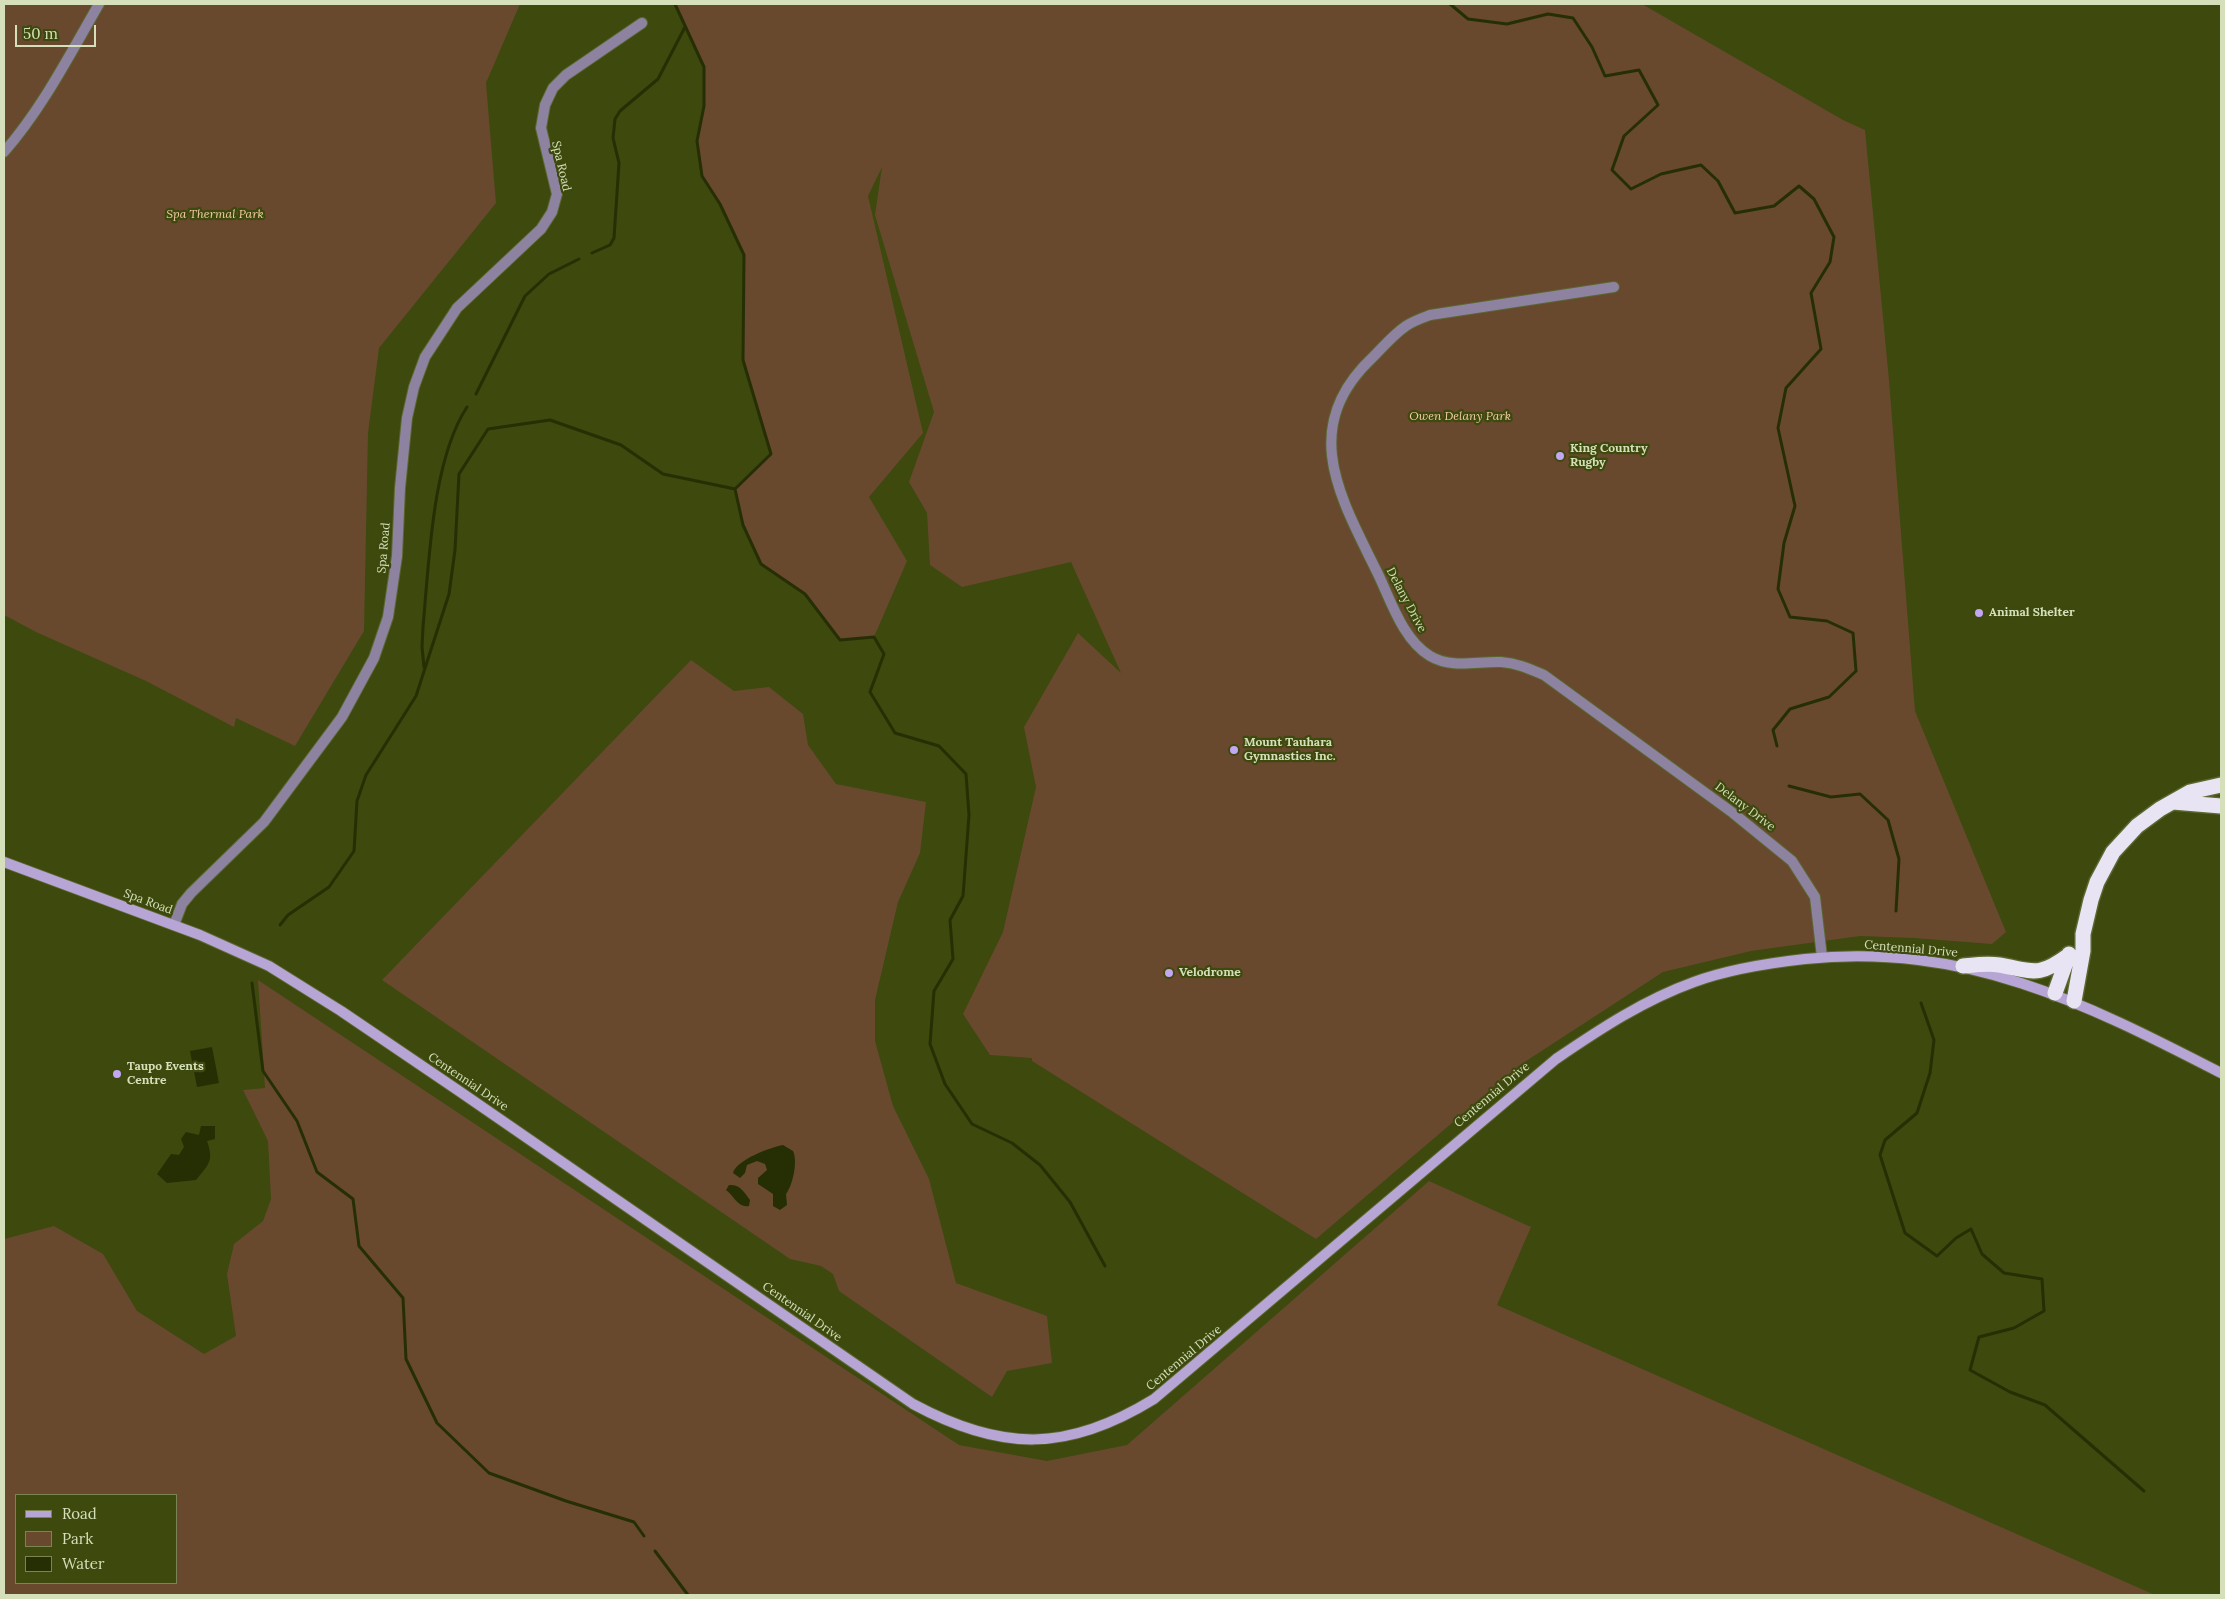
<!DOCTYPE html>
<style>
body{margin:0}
#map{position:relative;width:2225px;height:1599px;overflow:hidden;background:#3d490d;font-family:Lora,serif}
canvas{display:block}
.frame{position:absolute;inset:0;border:5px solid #d5e0bb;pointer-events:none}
.legend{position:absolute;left:15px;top:1494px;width:162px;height:90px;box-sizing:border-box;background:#3d490d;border:1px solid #7a8553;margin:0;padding:6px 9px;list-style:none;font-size:15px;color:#d5e0bb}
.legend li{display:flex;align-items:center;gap:10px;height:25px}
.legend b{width:25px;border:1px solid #7a8553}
.scale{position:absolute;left:15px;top:25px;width:81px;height:22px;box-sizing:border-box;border:2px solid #d5e0bb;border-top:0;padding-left:6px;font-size:15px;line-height:18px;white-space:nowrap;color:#d5e0bb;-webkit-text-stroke:4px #3d490d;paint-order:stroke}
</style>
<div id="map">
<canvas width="2225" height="1599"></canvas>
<div class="frame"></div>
<ul class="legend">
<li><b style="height:6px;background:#b6a5d5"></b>Road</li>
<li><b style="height:14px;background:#68492e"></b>Park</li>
<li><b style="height:14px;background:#262f04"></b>Water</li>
</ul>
<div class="scale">50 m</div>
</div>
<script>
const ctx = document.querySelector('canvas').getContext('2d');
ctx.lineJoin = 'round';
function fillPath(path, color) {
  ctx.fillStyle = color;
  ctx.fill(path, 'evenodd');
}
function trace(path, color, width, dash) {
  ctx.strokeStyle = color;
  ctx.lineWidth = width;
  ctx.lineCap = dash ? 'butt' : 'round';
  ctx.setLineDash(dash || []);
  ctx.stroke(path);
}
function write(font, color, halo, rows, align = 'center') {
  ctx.font = font + ' Lora,serif';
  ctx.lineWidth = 4.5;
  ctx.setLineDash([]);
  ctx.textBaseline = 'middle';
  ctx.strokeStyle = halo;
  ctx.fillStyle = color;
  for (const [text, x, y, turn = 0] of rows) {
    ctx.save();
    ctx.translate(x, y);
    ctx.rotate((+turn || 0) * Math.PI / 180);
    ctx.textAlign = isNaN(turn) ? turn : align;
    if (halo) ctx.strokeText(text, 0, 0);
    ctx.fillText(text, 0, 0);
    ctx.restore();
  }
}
fillPath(new Path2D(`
 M4 4H520L486 83 496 203 379 348 368 433 364 631 295 746 236 718 234 727 146 681 36 632 4 615Z
 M675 4H1642L1843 120 1865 130 1889 380 1915 711 2006 932 1992 944 1914 938 1860 936 1751 951 1663 972 1520 1065 1316 1239 1032 1061V1058L990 1055 963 1014 1003 932 1036 787 1024 727 1078 633 1121 673 1071 562 962 587 930 565 927 513 909 482 934 412 875 215 882 167 868 196 923 433 869 497 907 561 874 637 840 640 805 594 761 564 743 525 735 489 771 454 743 360 744 255 720 204 702 176 697 141 704 106V67Z
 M691 660 734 691 769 687 803 714 808 745 836 784 926 802 920 853 898 902 875 1000V1041L893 1106 929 1179 956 1283 1047 1316 1052 1363 1007 1371 992 1397 839 1291 833 1274 821 1266 790 1259 382 980Z
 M258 980 959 1445 1047 1461 1127 1445 1429 1181 1531 1227 1497 1305 2155 1595H4V1239L54 1226 103 1254 137 1311 204 1354 236 1336 227 1274 234 1244 263 1221 271 1199 268 1141 243 1090 265 1088ZM16 1495H176V1583H16Z`), '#68492e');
fillPath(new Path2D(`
 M212 1047 219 1083 197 1087 190 1051Z
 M201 1126H215V1139L207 1141C214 1161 209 1164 196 1180L167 1183 157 1174 171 1154 179 1155 184 1147 181 1139 186 1132 199 1135Z
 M783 1145 793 1151C798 1161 793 1185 786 1194L787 1205 780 1210 773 1206V1194L758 1184V1178L767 1170 765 1164 757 1161 747 1165 745 1173 740 1178 733 1173C736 1160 771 1147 783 1145Z
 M729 1185C740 1184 744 1192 750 1200L749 1206C738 1208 734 1196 726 1190Z`), '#262f04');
trace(new Path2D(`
 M675 4 704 67V106L697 141 702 176 720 204 744 255 743 360 771 454 735 489
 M1450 4 1468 19 1507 24 1548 14 1573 18 1592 47 1605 76 1639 70 1658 105 1624 136 1612 170 1631 189 1661 174 1701 165 1718 181 1735 213 1774 206 1799 186 1814 199 1834 237 1830 262 1811 293 1821 349 1786 388 1778 428 1795 506 1784 543 1778 589 1790 617 1827 621 1853 633 1856 671 1829 697 1790 709 1773 730 1777 746
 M592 253 610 245 614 238 619 163 613 138 615 119 620 111 658 79 685 27
 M476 394 525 296 549 274 579 259
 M735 489 743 525 761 564 805 594 840 640 874 637 884 654 870 692 895 733 939 746 966 774 969 815 963 896 950 920 953 959 934 991 930 1044 945 1084 972 1124 1012 1143 1040 1165 1070 1202 1105 1266
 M424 667 422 647 423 627C429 563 432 460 467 407
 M1789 786 1831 797 1860 794 1888 820 1899 859 1896 911
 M280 925 288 915 329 887 354 851 357 801 366 775 416 696 449 594 455 550 459 474 488 429 550 420 621 445 663 474 735 489
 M252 983 263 1071 297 1121 317 1172 353 1199 359 1246 403 1298 406 1359 437 1423 489 1473 566 1501 634 1522 644 1536
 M1921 1003 1934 1040 1930 1073 1917 1113 1885 1140 1880 1155 1905 1233 1937 1256 1956 1238 1971 1229 1982 1254 2004 1273 2042 1279 2044 1311 2014 1328 1979 1337 1970 1370 2010 1392 2045 1405 2144 1491
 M655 1551 688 1595`), '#262f04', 3);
const street = new Path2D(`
 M4 152C42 109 70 54 99 4
 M1614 287 1430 315C1422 318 1413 321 1406 326 1394 334 1383 347 1373 357 1297 428 1341 498 1378 574 1391 601 1403 640 1430 656 1452 669 1477 661 1501 662 1517 663 1530 669 1544 675L1733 813 1792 861 1815 897 1822 957
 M174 925 182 904 191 893 264 822 342 717 374 658 388 617 397 556 400 488 407 418 414 387 425 357 457 308 541 229 552 212 557 194 541 128 545 105 553 88 566 75 642 23`);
const secondary = new Path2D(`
 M4 862 200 935 269 966 341 1011 459 1091 913 1404C1002 1452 1068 1452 1154 1399L1556 1059C1600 1029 1644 1000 1694 982 1729 969 1769 963 1805 959 1966 943 2083 1002 2221 1073`);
const highway = new Path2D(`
 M2173 802 2221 806
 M1963 966C1974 965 1987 963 1999 965 2033 971 2038 978 2069 955
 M2055 993 2069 954
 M2074 1001 2083 951V934L2091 900 2097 882 2113 852 2137 826 2160 809 2190 792 2221 785`);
trace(street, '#5b6730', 12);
trace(secondary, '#5b6730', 12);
trace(highway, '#5b6730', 18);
trace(street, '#8d83a1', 10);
trace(secondary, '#b6a5d5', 10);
trace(highway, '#e9e4f3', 15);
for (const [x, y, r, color] of [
 [1560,456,5,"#c2a7f2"],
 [1979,613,5,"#c2a7f2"],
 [1234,750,5,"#c2a7f2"],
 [1169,973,5,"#c2a7f2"],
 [117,1074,5,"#c2a7f2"]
]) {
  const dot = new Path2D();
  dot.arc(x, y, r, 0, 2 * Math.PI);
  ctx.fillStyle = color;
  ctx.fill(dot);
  trace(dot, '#3d490d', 2);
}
write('12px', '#d5e0bb', '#3d490d', [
 ["Spa Road",561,166,77],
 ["Spa Road",384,548,-85],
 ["Delany Drive",1406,600,62],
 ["Delany Drive",1745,807,37],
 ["Spa Road",148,902,20],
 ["Centennial Drive",1911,949,5],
 ["Centennial Drive",468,1082,34],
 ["Centennial Drive",1492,1095,-40],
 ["Centennial Drive",802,1312,35],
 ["Centennial Drive",1184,1358,-40]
]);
write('italic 12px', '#f5cba9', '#3d490d', [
 ["Spa Thermal Park",215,215],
 ["Owen Delany Park",1460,417]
]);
write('bold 12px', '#d5e0bb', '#3d490d', [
 ["King Country",1570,449],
 ["Rugby",1570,463],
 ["Animal Shelter",1989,613],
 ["Mount Tauhara",1244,743],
 ["Gymnastics Inc.",1244,757],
 ["Velodrome",1179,973],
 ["Taupo Events",127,1067],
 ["Centre",127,1081]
], 'left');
</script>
